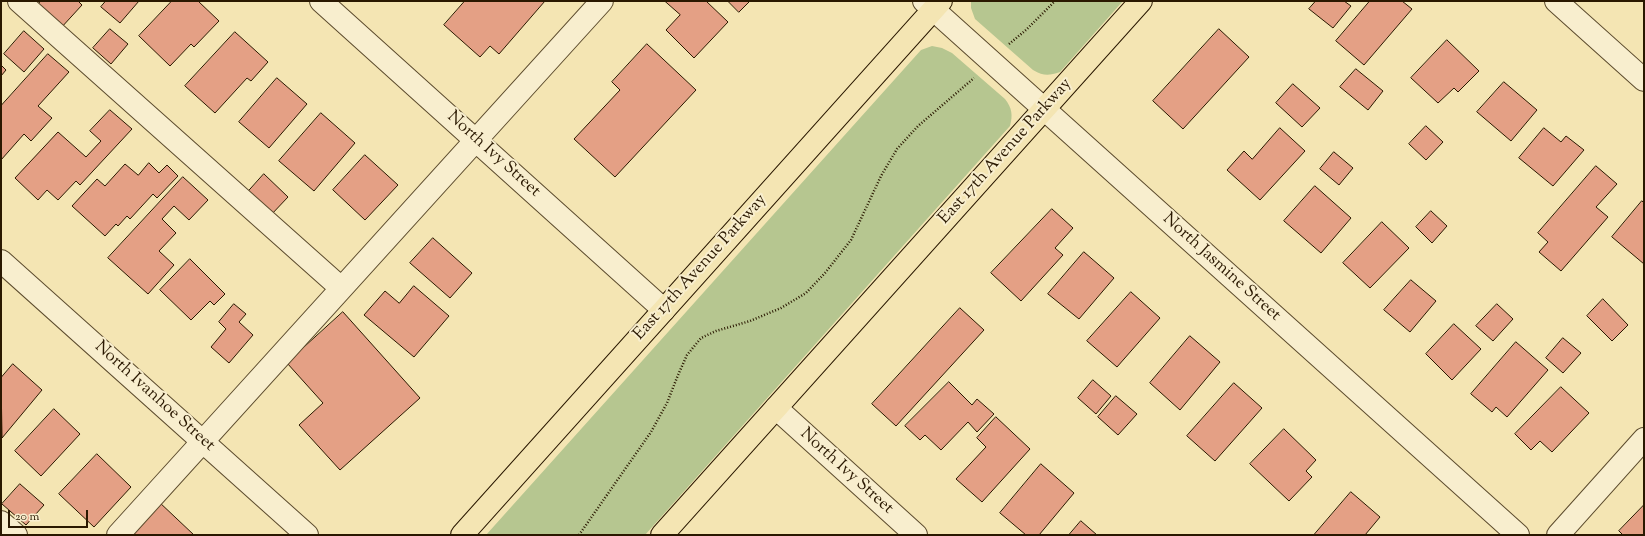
<!DOCTYPE html>
<style>
body{margin:0}
#map{position:relative;width:1645px;height:536px;overflow:hidden;background:#f4e5b3;font-family:"Sorts Mill Goudy",serif}
canvas{display:block}
.frame{position:absolute;inset:0;border:2px solid #2a1800;pointer-events:none}
.scale{position:absolute;left:8px;top:510px;width:80px;height:18px;box-sizing:border-box;border:2px solid #2a1800;border-top:0;padding-left:5px;font-size:12px;line-height:14px;white-space:nowrap;color:#2a1800;-webkit-text-stroke:3px #f8eece;paint-order:stroke}
</style>
<div id="map">
<canvas width="1645" height="536"></canvas>
<div class="frame"></div>
<div class="scale">20 m</div>
</div>
<script>
const ctx = document.querySelector('canvas').getContext('2d');
ctx.lineJoin = 'round';
function fillPath(path, color) {
  ctx.fillStyle = color;
  ctx.fill(path, 'evenodd');
}
function trace(path, color, width, dash) {
  ctx.strokeStyle = color;
  ctx.lineWidth = width;
  ctx.lineCap = dash ? 'butt' : 'round';
  ctx.setLineDash(dash || []);
  ctx.stroke(path);
}
function write(font, color, halo, rows, align = 'center') {
  ctx.font = font + ' "Sorts Mill Goudy",serif';
  ctx.lineWidth = 4;
  ctx.setLineDash([]);
  ctx.textBaseline = 'middle';
  ctx.strokeStyle = halo;
  ctx.fillStyle = color;
  for (const [text, x, y, turn = 0] of rows) {
    ctx.save();
    ctx.translate(x, y);
    ctx.rotate((+turn || 0) * Math.PI / 180);
    ctx.textAlign = isNaN(turn) ? turn : align;
    if (halo) ctx.strokeText(text, 0, 0);
    ctx.fillText(text, 0, 0);
    ctx.restore();
  }
}
fillPath(new Path2D(`
 M971 1H1123L1060 72C1048 76 1044 76 1033 70L975 19 971 8Z
 M932 46 942 48 952 53 1005 99C1012 108 1013 115 1010 126L645 535H486L921 50Z`), '#b6c690');
const building = new Path2D(`
 M41 1H78L82 5 60 29 36 7Z
 M106 1H139L120 23 101 7Z
 M172 1H198L219 21 194 47 191 44 170 66 139 36Z
 M465 1H545L499 54 490 46 480 57 444 25Z
 M665 1H706L728 22 694 58 666 30 680 15Z
 M728 1H750L739 12Z
 M1316 1H1344L1351 6 1333 28 1309 9Z
 M1370 1H1402L1412 9 1364 65 1336 41Z
 M110 29 128 44 111 64 93 48Z
 M1219 29 1249 57 1183 129 1153 101Z
 M24 31 44 49 24 72 4 54Z
 M235 32 268 62 251 81 247 78 215 113 185 86Z
 M1447 40 1479 71 1458 92 1454 88 1438 103 1411 78Z
 M647 44 696 90 615 177 574 139 620 90 612 82Z
 M48 54 69 72 38 106 52 118 31 141 24 134 1 160V106Z
 M1 65 6 70 1 76Z
 M1356 69 1383 91 1368 110 1340 87Z
 M277 78 307 104 269 148 239 122Z
 M1504 82 1537 110 1511 141 1477 112Z
 M1293 84 1320 108 1302 127 1276 103Z
 M110 110 132 129 80 185 76 181 58 200 47 190 38 200 15 178 58 132 86 157 101 141 90 131Z
 M321 113 355 143 314 191 279 161Z
 M1426 126 1443 142 1426 160 1409 144Z
 M1280 128 1305 151 1260 200 1227 170 1244 151 1252 159Z
 M1544 128 1561 142 1566 136 1584 150 1553 186 1519 158Z
 M1334 152 1353 168 1339 185 1320 169Z
 M365 155 398 185 365 220 333 190Z
 M149 163 159 173 167 165 178 176 157 198 153 194 130 219 127 216 118 226 116 224 105 236 72 206 97 179 105 186 125 164 138 175Z
 M1596 166 1617 184 1596 207 1608 217 1561 271 1539 252 1548 242 1538 233Z
 M264 174 288 197 270 216 247 193Z
 M183 177 208 200 189 220 174 206 162 219 176 233 159 251 174 265 148 294 108 258Z
 M1315 186 1351 218 1321 253 1284 221Z
 M1642 201 1644 203V264L1612 237Z
 M1052 209 1073 228 1055 248 1063 255 1021 301 991 273Z
 M1431 211 1447 226 1432 243 1416 227Z
 M1382 222 1409 248 1370 288 1343 263Z
 M433 238 472 273 450 298 410 263Z
 M1084 252 1114 278 1079 319 1048 294Z
 M190 259 225 294 214 305 210 301 191 320 160 290Z
 M1411 280 1436 301 1410 332 1384 310Z
 M414 286 449 316 414 357 364 315 385 291 399 303Z
 M1131 292 1160 318 1117 367 1087 341Z
 M1603 299 1628 325 1612 341 1587 316Z
 M234 304 246 314 239 322 253 335 229 363 211 347 226 329 219 322Z
 M1497 304 1513 319 1493 341 1476 326Z
 M960 308 984 330 896 426 872 404Z
 M343 312 420 398 340 470 299 425 323 403 287 363Z
 M1454 324 1481 349 1452 380 1426 354Z
 M1190 336 1220 362 1180 410 1150 383Z
 M1563 338 1581 353 1563 373 1546 358Z
 M1516 342 1548 370 1507 417 1496 407 1492 412 1471 394Z
 M13 364 42 390 2 438 1 378Z
 M1093 380 1111 396 1096 414 1078 398Z
 M949 382 972 405 977 399 994 414 977 432 968 422 941 450 925 435 920 440 905 426Z
 M1234 383 1262 408 1215 461 1187 436Z
 M1561 387 1589 413 1552 452 1540 441 1531 450 1515 434Z
 M1116 396 1137 414 1118 435 1098 417Z
 M54 409 80 434 41 476 15 451Z
 M996 417 1030 449 982 502 956 479 986 447 977 438Z
 M1284 429 1316 460 1306 471 1312 477 1289 501 1250 464Z
 M97 454 131 487 94 527 59 494Z
 M1041 464 1074 493 1039 535H1026L1000 513Z
 M20 484 44 505 26 525 2 504Z
 M1351 492 1380 517 1365 535H1314Z
 M158 501 194 535H126Z
 M1644 505V535H1623L1619 531Z
 M1081 521 1097 535H1069Z`);
fillPath(building, '#e4a085');
trace(building, '#2a1800', 1);
const minor = new Path2D(`
 M19 1 341 288
 M321 1 664 310
 M924 1 1518 535
 M1556 1 1644 80
 M1 261 307 535
 M776 408 916 535
 M1 522 16 535
 M118 535 602 1
 M1558 535 1644 439`);
const major = new Path2D(`
 M462 535 941 1
 M662 535 1141 1`);
trace(minor, '#5c4b2d', 24);
trace(major, '#2a1800', 24);
trace(new Path2D(`
 M1009 44 1026 30 1055 1
 M579 535 651 432 667 403 678 375 687 355 701 338 716 331 750 321 781 308 806 293 825 273 851 240 881 176 897 149 918 126 974 78`), '#2a1800', 2.5, [1, 2]);
trace(minor, '#f8eece', 22);
trace(major, '#f4e5b3', 22);
write('17px', '#2a1800', '#f8eece', [
 ["East 17th Avenue Parkway",1006,152,-48],
 ["North Ivy Street",493,155,42],
 ["East 17th Avenue Parkway",701,268,-48],
 ["North Jasmine Street",1221,268,42],
 ["North Ivanhoe Street",154,397,42],
 ["North Ivy Street",846,472,42]
]);
</script>
